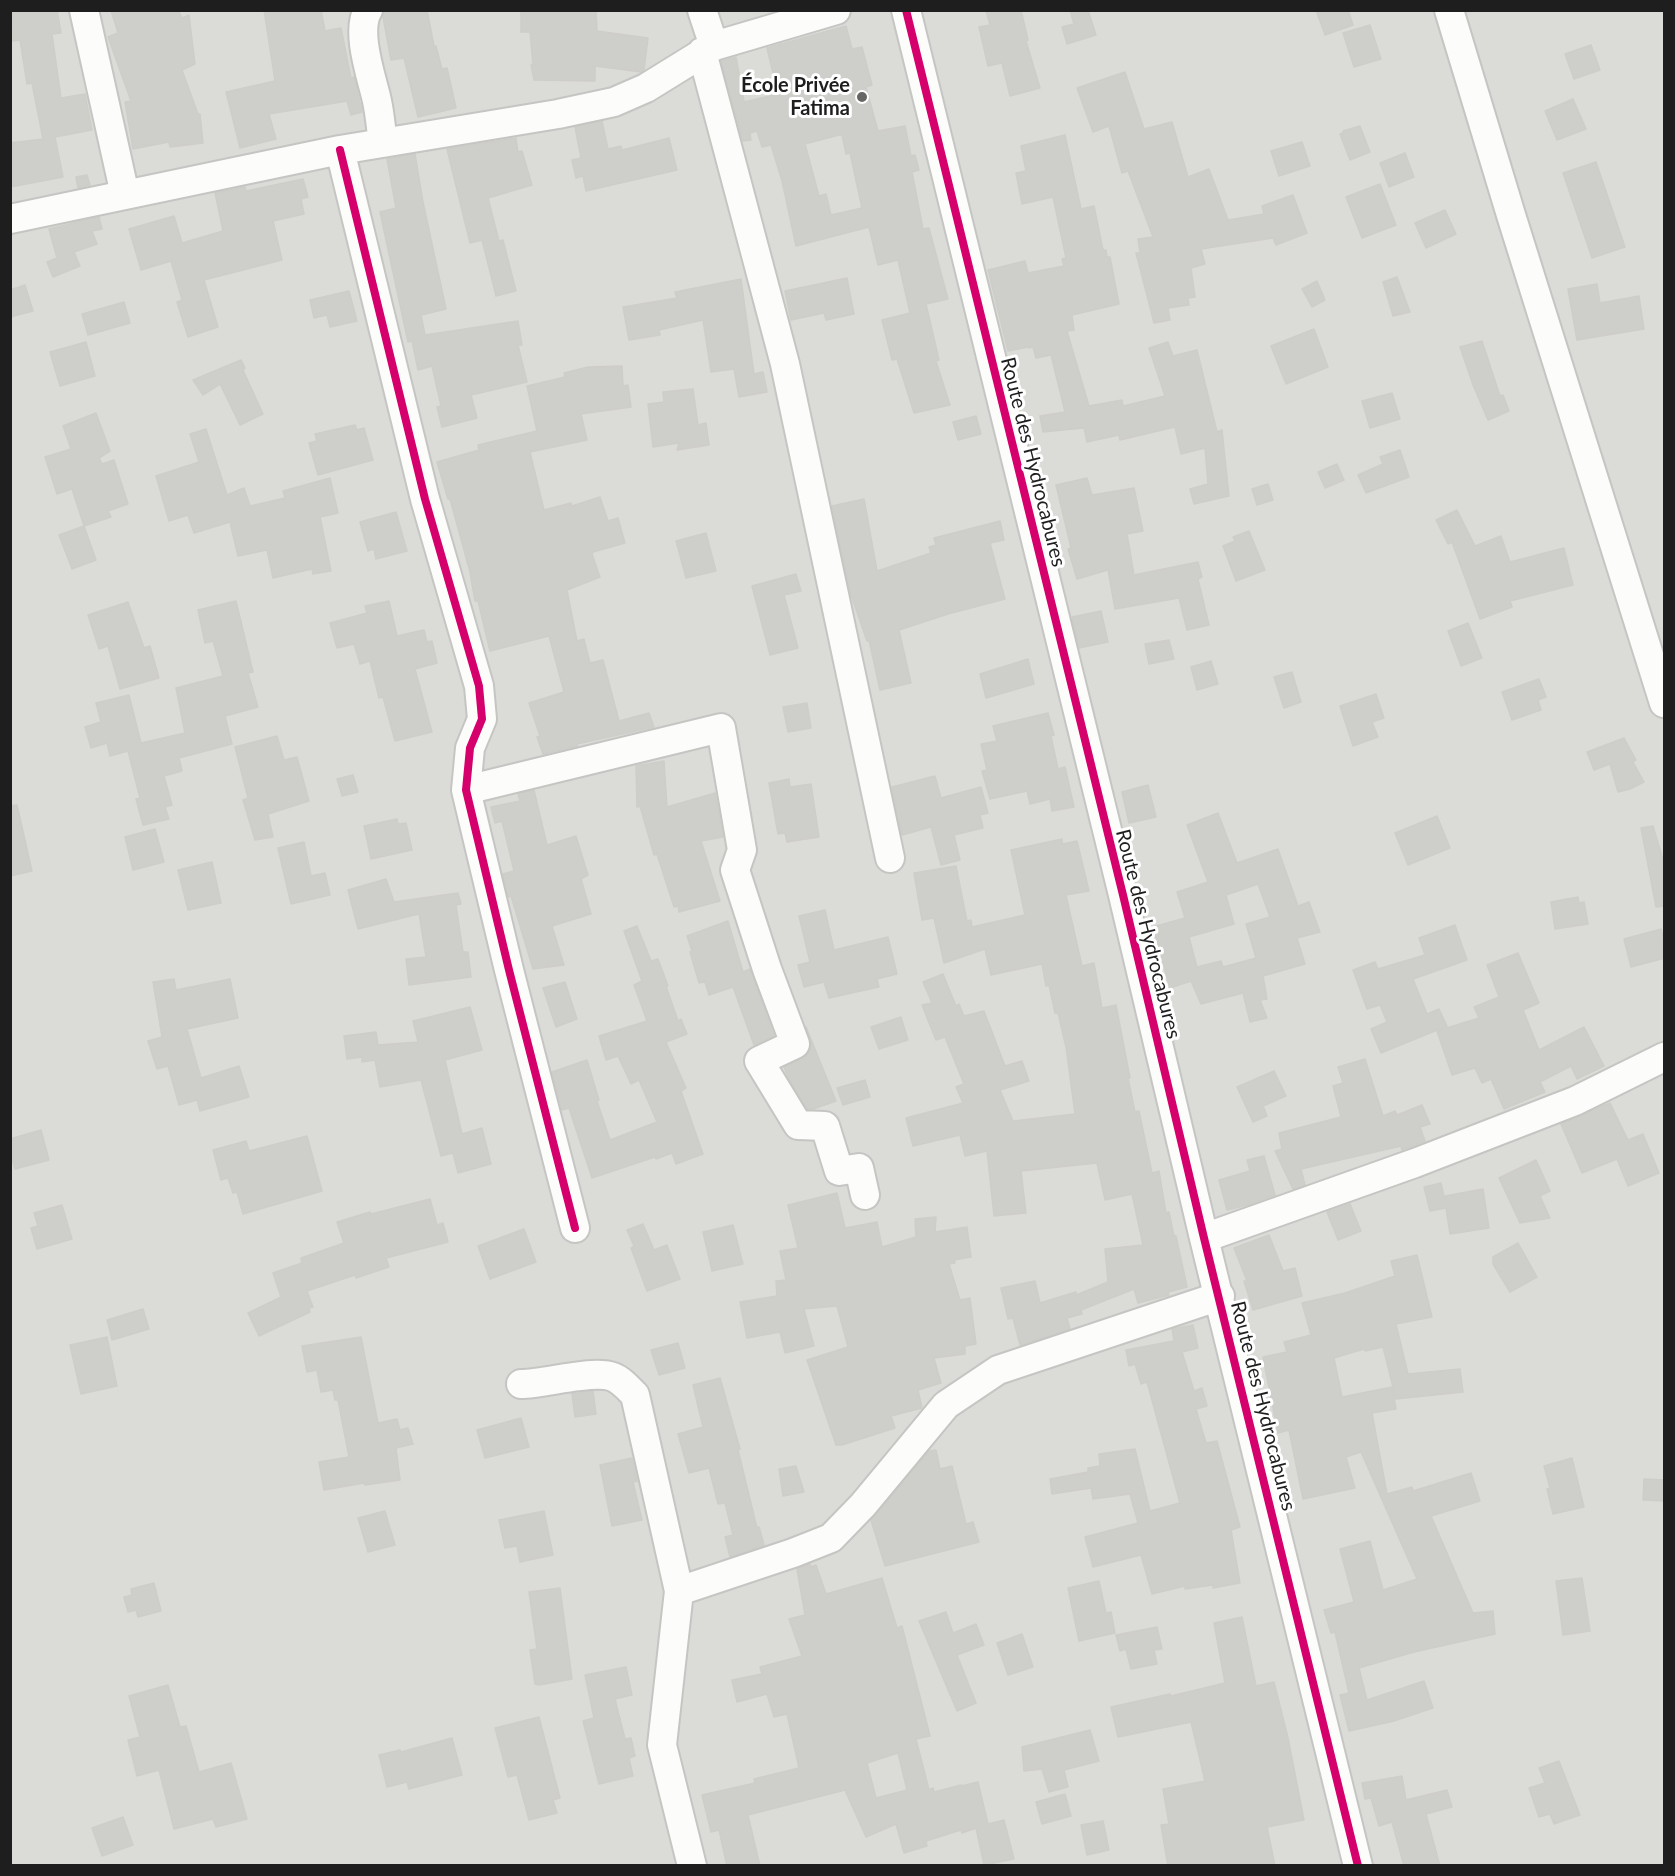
<!DOCTYPE html>
<meta charset="utf-8">
<style>
body{margin:0}
#map{position:relative;width:1675px;height:1876px;overflow:hidden;background:#ecece7;font-family:Lato,sans-serif}
canvas{display:block}
.frame{position:absolute;inset:0;border:12px solid #1e1e1e;pointer-events:none}
</style>
<div id="map">
<canvas width="1675" height="1876"></canvas>
<div class="frame"></div>
</div>
<script>
const ctx = document.querySelector('canvas').getContext('2d');
ctx.lineJoin = 'round';
function fillPath(path, color) {
  ctx.fillStyle = color;
  ctx.fill(path, 'evenodd');
}
function trace(path, color, width, dash) {
  ctx.strokeStyle = color;
  ctx.lineWidth = width;
  ctx.lineCap = dash ? 'butt' : 'round';
  ctx.setLineDash(dash || []);
  ctx.stroke(path);
}
function write(font, color, halo, rows, align = 'center') {
  ctx.font = font + ' Lato,sans-serif';
  ctx.lineWidth = 6;
  ctx.setLineDash([]);
  ctx.textBaseline = 'middle';
  ctx.strokeStyle = halo;
  ctx.fillStyle = color;
  for (const [text, x, y, turn = 0] of rows) {
    ctx.save();
    ctx.translate(x, y);
    ctx.rotate((+turn || 0) * Math.PI / 180);
    ctx.textAlign = isNaN(turn) ? turn : align;
    if (halo) ctx.strokeText(text, 0, 0);
    ctx.fillText(text, 0, 0);
    ctx.restore();
  }
}
fillPath(new Path2D(`
 M11 11H1664V1865H11Z`), '#dbdbd8');
const building = new Path2D(`
 M10 10H57L61 33 52 34 61 98 85 94 92 130 55 137 63 177 10 187V143L43 139 32 83 27 84 20 40 13 41Z
 M111 10H178L182 18 189 15 195 64 182 70 198 114H200L203 143 170 147 169 142 133 149 125 102 131 101 108 37 118 33Z
 M264 10H321L325 31 341 28 351 78 354 77 362 112 351 115 347 101 269 114 276 139 240 148 226 92 275 81Z
 M384 10H427L434 46H436L442 69 447 68 456 108 418 117 404 58 391 60 383 17Z
 M596 10 597 31 648 38 644 70 641 72 595 66V81L534 80 531 65H533L530 32H521V11Z
 M986 10H1021L1028 40 1026 41 1040 88 1010 96 1002 63 988 66 979 27 990 25Z
 M1070 10H1088L1096 35 1067 44 1062 27 1074 24Z
 M1316 10H1348L1353 25 1325 35Z
 M1370 25 1381 59 1354 67 1343 33Z
 M846 26 852 49 862 47 872 85 866 87 878 131 905 126 911 156 915 155 919 170 912 172 923 229 929 228 948 299 926 304 939 360 936 361 950 405 914 413 897 359 892 360 882 320 910 313 898 260 878 265 869 227 796 246 782 181 771 145 762 147 757 131 750 133 751 140 743 141 721 61 736 57 744 102 778 94 767 48ZM839 135H842L846 154 850 153 862 208 831 215 826 194 819 196 805 144Z
 M1591 45 1600 70 1574 79 1565 54Z
 M1125 72 1144 129 1172 122 1188 177 1209 169 1228 220 1264 214 1262 206 1293 195 1307 233 1276 245 1273 238 1201 249 1205 264 1191 268 1195 297 1188 298 1189 305 1168 308 1170 320 1154 323 1136 253H1140L1138 239 1153 237 1128 171 1122 173 1109 126 1093 132 1077 88Z
 M1573 99 1586 129 1557 140 1545 111Z
 M602 121 608 149 621 146 622 150 669 138 677 170 586 191 583 176 576 178 572 160 581 158 575 127Z
 M1360 126 1370 152 1350 160 1340 134 1343 133V131Z
 M1065 135 1081 209 1094 206 1103 250H1106L1107 257H1110L1119 304 1072 315 1074 330 1067 331 1089 406 1122 400 1123 406 1165 396 1149 348 1168 342 1173 356 1197 350 1217 432 1222 430 1229 496 1194 504 1190 489 1208 484 1205 448 1181 454 1175 427 1120 440 1119 435 1087 442 1084 428 1043 432 1040 416 1065 412 1051 355 1036 358 1033 347 1029 348 1028 347 1008 351 988 270 1025 261 1028 273 1064 266 1062 259 1066 258 1053 197 1022 204 1016 173 1026 171 1021 146Z
 M516 138 518 152 522 151 532 185 488 198 499 241 503 240 516 291 496 296 482 240 470 243 447 149Z
 M1302 142 1310 166 1279 176 1271 151Z
 M1405 153 1414 177 1389 187 1380 163Z
 M415 154 423 202 446 309 421 315 425 335 518 321 522 345H518L527 382 471 395 477 418 442 427 437 407 441 406 432 366 418 370 412 341 408 342 380 212 396 208 387 159Z
 M1596 162 1625 247 1592 258 1563 173Z
 M87 175 90 185 78 188 76 177Z
 M303 179 308 197 301 199 304 214 273 221 282 260 204 280 218 327 188 337 177 302 182 300 171 261 141 270 129 229 174 216 182 243 223 231 215 193 245 187 246 191Z
 M1380 184 1396 225 1362 238 1346 197Z
 M1445 210 1456 234 1426 248 1415 223Z
 M99 217 102 229 92 231 97 244 74 252 80 266 53 277 47 262 57 258 49 229Z
 M1397 277 1410 312 1393 316 1383 282Z
 M847 278 854 314 826 320 824 313 791 320 785 291Z
 M741 279 754 374 763 372 767 392 739 397 734 369 711 372 703 320 659 330 660 335 629 340 623 307 677 298 675 292Z
 M1317 281 1325 300 1312 307 1302 289Z
 M1597 284 1600 303 1639 296 1644 329 1577 340 1568 289Z
 M25 285 33 311 10 317V290Z
 M349 291 357 321 330 327 327 315 314 318 310 300Z
 M124 302 130 323 88 335 82 314Z
 M1314 329 1328 367 1286 384 1271 346Z
 M1482 341 1500 396 1503 395 1509 411 1488 420 1473 385 1460 347Z
 M86 342 95 376 60 386 50 352Z
 M241 360 245 368 243 370 263 414 240 425 220 384 203 395 193 380Z
 M622 366 623 386 628 385 631 407 581 414 587 440 530 452 544 510 571 503 572 506 600 497 608 521 618 518 625 543 593 552 592 554 600 577 567 590 577 641 584 639 590 663 603 660 619 721 649 713 654 727 577 744V746L543 754 537 737 540 736 529 703 564 692 549 636 490 651 478 601H475L470 572 450 499H448L437 462 479 450 478 445 537 431 527 386 565 377 564 373 588 367Z
 M693 389 698 425 706 423 709 445 677 450 679 443 653 447 648 404 664 402 663 392Z
 M1392 393 1400 419 1370 428 1362 401Z
 M96 413 110 451 99 458 102 464 114 460 128 504 108 511 111 517 84 526 72 489 57 494 45 457 71 449 63 426Z
 M976 416 981 434 958 440 953 422Z
 M355 425 357 430 364 428 373 460 318 475 309 443 317 441 315 434Z
 M206 429 227 495 244 488 250 506 285 498 283 491 330 478 338 513 320 517 331 571 313 574 312 569 273 578 267 550 238 556 230 522 194 533 188 515 169 521 156 476 199 462 190 434Z
 M1400 450 1409 477 1366 493 1358 475 1383 464 1380 457Z
 M1337 464 1344 480 1325 488 1318 472Z
 M1087 478 1092 495 1134 488 1143 531 1127 534 1134 575 1198 562 1202 577 1198 579 1209 625 1187 630 1179 598 1115 609 1108 570 1077 579 1068 549 1071 548 1056 485Z
 M1268 484 1273 500 1257 505 1252 489Z
 M864 499 877 571 931 553 929 547 936 545 934 538 1000 521 1004 540 990 543 1005 599 948 614 899 630 911 683 880 690 869 640 867 641 850 592 832 506Z
 M1457 510 1475 546 1501 536 1510 562 1564 548 1573 585 1510 601 1512 607 1480 619 1452 542 1448 544 1436 520Z
 M396 512 407 551 376 559 374 549 368 551 360 522Z
 M84 526 96 560 72 569 59 535Z
 M1249 531 1265 570 1236 581 1223 546 1235 541 1233 537Z
 M706 533 716 571 686 578 676 541Z
 M796 574 801 591 784 595 798 648 770 655 752 586Z
 M236 601 253 672 248 673 258 707 225 716 232 744 179 758 182 771 164 776 172 805 165 807 169 819 143 825 136 799 140 798 128 751 110 756 107 743 91 748 85 727 101 722 96 703 129 695 141 743 185 733 176 688 223 676 213 641 205 643 198 610Z
 M389 601 397 636 424 630 427 642 432 641 437 663 415 669 432 732 395 741 383 697 379 698 370 661 360 664 354 644 337 648 330 623 367 613 365 606Z
 M128 602 144 648 150 646 159 678 120 689 108 646 99 649 88 615Z
 M1101 611 1108 642 1079 648 1072 617Z
 M1468 623 1482 658 1461 666 1448 631Z
 M1169 640 1174 659 1149 664 1145 644Z
 M1028 659 1034 684 986 698 980 674Z
 M1211 661 1218 684 1197 690 1191 667Z
 M1292 672 1301 702 1284 708 1274 677Z
 M1539 679 1546 697 1538 700 1541 710 1512 720 1502 692Z
 M1376 694 1384 718 1372 722 1378 737 1353 746 1340 706Z
 M807 703 811 728 788 732 783 707Z
 M1048 713 1054 735 1051 736 1058 769 1065 767 1074 807 1052 811 1050 799 1030 804 1027 791 990 799 982 771 987 770 981 744 997 741 993 726Z
 M277 736 284 760 297 757 309 801 268 814 273 837 255 840 243 800 248 798 235 747Z
 M1624 738 1636 760 1633 762 1644 782 1630 789 1618 792 1610 764 1594 770 1587 752Z
 M664 761 667 807 715 793 723 837 701 841 720 901 679 912 678 906 674 907 657 854 654 855 640 806 637 807 636 766Z
 M353 775 358 792 342 796 337 779Z
 M935 776 941 798 981 787 988 813 980 815 983 828 954 835 960 860 941 865 931 827 902 835 892 787Z
 M789 779 790 787 811 784 819 837 787 842 785 833 778 834 769 783Z
 M1148 785 1156 817 1129 823 1122 792Z
 M534 790 547 845 576 836 588 875 581 879 591 914 552 926 564 965 533 969 511 896 508 897 503 874 514 871 502 821 495 823 491 807 520 801 518 794Z
 M17 805 32 871 10 876V806Z
 M1218 813 1237 863 1278 849 1298 906 1309 902 1320 932 1297 938 1305 964 1263 976 1267 999 1260 1000 1267 1018 1250 1022 1243 993 1201 1004 1191 981 1170 988 1153 927 1185 918 1177 892 1208 882 1187 825ZM1258 884 1270 917 1246 924 1256 958 1223 967 1221 961 1197 967 1189 937 1234 924 1226 895Z
 M1437 816 1450 848 1408 865 1395 833Z
 M397 819 398 824 406 823 412 850 371 859 364 826Z
 M1653 826 1665 866V906L1656 907 1641 828Z
 M155 829 164 862 133 870 125 837Z
 M1062 839V844L1077 841 1089 891 1066 895 1082 966 1094 963 1102 1008 1116 1005 1130 1078H1128L1135 1112 1139 1111 1152 1173 1159 1171 1166 1213 1169 1212 1174 1236H1176L1187 1287 1168 1292 1169 1295 1138 1303 1134 1289 1081 1310 1082 1314 1067 1318 1070 1329 1020 1345 1013 1318 1008 1319 1001 1288 1035 1281 1040 1303 1076 1292V1295L1108 1282 1105 1249 1143 1245 1132 1194 1105 1200 1097 1163 1021 1171 1026 1213 994 1216 987 1151 965 1156 960 1135 913 1146 906 1118 963 1103 956 1087 964 1084 945 1037 936 1040 922 1005 932 1003 923 982 943 974 956 1006 959 1004 964 1016 984 1011 1005 1066 1022 1061 1029 1081 1000 1090 1013 1121 1075 1114 1066 1047 1058 1013H1055L1049 985 1046 986 1042 964 991 975 985 949 944 963 934 918 922 920 914 873 956 866 967 921 971 920 972 927 1025 915 1011 850Z
 M304 842 311 876 325 873 330 895 291 904 278 848Z
 M212 862 221 903 188 910 178 870Z
 M386 879 394 902 458 893 461 904 456 905 463 952H468L471 977 409 985 406 959 426 957 419 914 358 929 348 890Z
 M1578 897 1579 903 1584 902 1588 924 1555 929 1551 902Z
 M825 910 834 950 888 937 897 974 877 979 879 987 829 998 824 982 804 987 798 965 810 962 799 916Z
 M728 921 743 972 750 969 774 1036 754 1045 733 987 709 995 705 982 699 983 690 952 692 951 687 936Z
 M1455 925 1467 960 1413 979 1427 1014 1439 1009 1447 1026 1381 1053 1371 1029 1387 1022 1380 1005 1367 1009 1353 970 1375 962 1378 969 1425 955 1419 938Z
 M637 926 651 961 658 959 668 986H666L678 1021 681 1019 687 1034 666 1042 686 1088 681 1091 703 1154 676 1164 672 1153 656 1159 655 1157 592 1178 569 1108 562 1110 552 1072 587 1060 599 1100 597 1101 610 1140 657 1122 639 1080 631 1084 618 1056 606 1060 599 1036 647 1021 634 985 642 981 624 931Z
 M1661 929 1665 943V958L1631 967 1624 939Z
 M1518 953 1539 1003 1523 1010 1539 1050 1584 1027 1604 1066 1577 1079 1571 1066 1540 1082 1545 1092 1504 1109 1491 1079 1482 1083 1475 1068 1452 1075 1437 1031 1479 1018 1474 1007 1499 997 1487 965Z
 M174 979 176 990 230 979 238 1018 187 1029 201 1078 239 1066 249 1097 200 1111 197 1100 179 1105 168 1066 157 1069 148 1041 162 1037 153 982Z
 M565 982 577 1019 556 1027 543 988Z
 M470 1007 482 1050 445 1060 462 1134 482 1128 491 1164 458 1173 453 1153 441 1156 421 1080 380 1087 375 1060 362 1062V1057L347 1059 344 1036 376 1032 378 1045 418 1042 413 1021Z
 M901 1017 908 1040 879 1049 871 1027Z
 M806 1027 836 1101 813 1109H807L788 1077 784 1067 802 1059 809 1053 811 1046Z
 M1365 1059 1383 1116 1395 1111 1397 1115 1422 1105 1430 1124 1420 1127 1425 1141 1402 1150 1401 1146 1301 1169 1305 1185 1293 1189 1275 1151 1282 1149 1279 1133 1341 1117 1333 1086 1343 1083 1338 1067Z
 M1274 1071 1286 1096 1263 1106 1267 1116 1253 1122 1237 1087Z
 M865 1080 870 1097 843 1105 837 1088Z
 M1610 1103 1628 1140 1643 1134 1659 1173 1628 1186 1617 1159 1582 1173 1561 1124Z
 M41 1130 49 1160 15 1169 10 1152V1139Z
 M307 1136 322 1191 243 1214 237 1192 233 1193 228 1178 221 1180 213 1150 246 1141 249 1151Z
 M1264 1156 1275 1195 1247 1205 1227 1210 1219 1180 1250 1171 1247 1160Z
 M1536 1160 1550 1191 1540 1196 1550 1218 1520 1223 1499 1178Z
 M1441 1183 1445 1201V1196L1483 1189 1489 1228 1450 1234 1446 1208 1430 1211 1424 1187Z
 M837 1193 845 1228 877 1222 882 1247 916 1237 915 1219 936 1217 935 1232 967 1227 971 1257 954 1260 955 1263 949 1264 960 1300 970 1298 976 1344 965 1346V1354L934 1358 941 1383 918 1390 922 1408 891 1416 895 1428 842 1445H836L807 1360 848 1347 837 1306 804 1309 814 1346 785 1353 780 1332 747 1338 740 1302 777 1296 776 1281 786 1280 780 1251 798 1248 788 1205Z
 M430 1199 437 1225 443 1223 448 1242 386 1258 389 1267 356 1278 355 1275 307 1291 313 1307 309 1308 310 1312 259 1336 248 1313 281 1297 273 1273 302 1263 301 1258 344 1243 337 1222 370 1212 371 1214Z
 M1350 1204 1361 1231 1338 1240 1327 1212Z
 M62 1205 72 1239 37 1249 31 1228 38 1226 34 1213Z
 M643 1224 654 1250 667 1245 680 1279 647 1291 631 1248 634 1246 627 1230Z
 M733 1225 743 1264 712 1271 703 1232Z
 M524 1229 536 1262 490 1279 478 1246Z
 M1269 1235 1283 1271 1295 1268 1302 1296 1253 1310 1244 1281H1247L1234 1248Z
 M1518 1243 1537 1277 1510 1292 1493 1264V1257Z
 M1417 1255 1432 1317 1396 1324 1408 1374 1460 1369 1463 1392 1396 1399 1383 1347 1365 1351 1364 1349 1334 1358 1342 1397 1392 1387 1396 1409 1372 1413 1387 1494 1412 1487 1413 1491 1471 1473 1480 1501 1431 1516 1473 1613 1493 1611 1495 1634 1414 1652 1359 1668 1367 1700 1424 1681 1433 1708 1394 1721 1349 1731 1340 1695 1349 1693 1335 1632 1331 1633 1324 1610 1354 1602 1340 1549 1370 1541 1383 1590 1417 1579 1361 1452 1346 1457 1355 1488 1303 1499 1289 1430 1278 1433 1263 1357 1287 1352 1284 1342 1311 1335 1302 1303 1345 1293 1395 1276 1391 1261Z
 M143 1309 149 1329 112 1340 107 1320Z
 M1193 1325 1198 1348 1182 1352 1194 1391 1202 1388 1207 1406 1196 1409 1206 1443 1217 1441 1240 1527 1231 1530 1240 1583 1213 1588V1585L1185 1589V1586L1152 1594 1141 1555 1093 1567 1085 1537 1138 1523 1130 1494 1093 1499 1091 1488 1052 1494 1050 1479 1088 1472V1468L1100 1466 1099 1454 1135 1449 1150 1511 1180 1503 1147 1382 1141 1384 1135 1364 1129 1366 1126 1350 1174 1341 1172 1329Z
 M107 1337 117 1386 81 1394 70 1345Z
 M361 1337 378 1423 397 1419 400 1430 408 1428 413 1444 396 1448 400 1480 365 1485 364 1483 324 1490 319 1462 349 1457 338 1400H335L333 1390 321 1392 317 1370 307 1372 302 1346Z
 M678 1343 685 1368 659 1375 651 1350Z
 M720 1378 740 1449 738 1450 757 1528 759 1527 764 1545 730 1557 725 1537 733 1535 725 1503 718 1504 709 1468 689 1473 678 1434 703 1427 693 1385Z
 M593 1391 596 1414 575 1417 572 1394Z
 M521 1418 529 1447 485 1458 477 1430Z
 M936 1450 940 1469 952 1466 966 1524 973 1522 979 1542 885 1566 871 1520 929 1451Z
 M632 1458 637 1481 633 1482 642 1520 612 1526 600 1465Z
 M1572 1458 1584 1507 1553 1514 1547 1489 1550 1488 1544 1466Z
 M796 1466 804 1492 783 1496 779 1469Z
 M1644 1479 1665 1480V1501L1643 1500Z
 M385 1511 395 1545 368 1552 358 1518Z
 M544 1511 553 1555 520 1562 517 1546 505 1548 499 1520Z
 M810 1564 811 1567 816 1565 826 1594 882 1578 897 1628 902 1626 930 1736 916 1739 929 1790 933 1788 934 1792 961 1785V1786L978 1782 988 1824 1004 1820 1014 1859 984 1865 976 1828 962 1833 961 1830 926 1841 927 1846 904 1853 896 1824 866 1837 845 1790 748 1815 760 1866H727L719 1830 711 1832 702 1795 755 1783 754 1779 799 1768 787 1714 774 1717 767 1694 737 1702 732 1680 762 1674 760 1667 802 1656 789 1619 805 1615 797 1569ZM898 1753 907 1790 876 1798 867 1763Z
 M1582 1578 1590 1631 1563 1635 1556 1581Z
 M1099 1581 1106 1613 1111 1612 1115 1633 1079 1641 1068 1588Z
 M154 1583 161 1611 138 1617 136 1610 128 1612 124 1597 132 1595 131 1589Z
 M560 1588 572 1679 539 1685 535 1684 530 1650 537 1649 529 1592Z
 M946 1612 953 1633 976 1624 984 1645 957 1655 976 1703 957 1711 919 1621Z
 M1242 1617 1256 1686 1274 1682 1288 1738 1304 1820 1267 1827 1275 1866H1168L1161 1825 1169 1824 1163 1789 1205 1781 1191 1722 1118 1737 1111 1707 1170 1694 1171 1696 1225 1683 1214 1623Z
 M1157 1627 1162 1649 1154 1650 1157 1664 1131 1669 1126 1649 1120 1651 1116 1635Z
 M1022 1634 1033 1667 1008 1675 997 1643Z
 M626 1667 632 1695 615 1699 625 1739 631 1738 635 1756 629 1758 633 1776 599 1784 583 1721 594 1718 585 1675Z
 M168 1685 180 1727 186 1726 199 1772 231 1763 247 1819 216 1827 213 1819 174 1829 159 1770 137 1776 128 1740 140 1737 129 1696Z
 M539 1717 560 1798 553 1800 557 1813 529 1820 517 1775 508 1777 495 1728Z
 M1090 1730 1099 1761 1064 1770 1068 1787 1049 1792 1042 1769 1024 1771 1022 1747Z
 M452 1738 462 1775 409 1789 407 1782 387 1787 379 1755 400 1750 401 1752Z
 M1559 1761 1580 1815 1554 1824 1550 1814 1539 1817 1529 1788 1545 1783 1539 1768Z
 M1402 1776 1406 1800 1447 1790 1452 1807 1426 1814 1440 1866H1404L1392 1822 1379 1826 1371 1798 1365 1799 1362 1783Z
 M1065 1794 1071 1816 1042 1824 1036 1802Z
 M123 1817 133 1845 102 1856 92 1828Z
 M1103 1821 1109 1850 1087 1855 1081 1825Z`);
fillPath(building, '#cececa');
trace(building, '#cfcdc8', 1.5);
const minor = new Path2D(`
 M84 10 125 195
 M368 10C355 32 372 78 377 101 380 115 381 129 383 143
 M702 10 714 46
 M906 10 1123 895 1204 1238 1358 1866
 M1449 10 1511 215 1664 703
 M702 52 785 364 890 858
 M340 150 425 499 479 686 482 719 470 748 466 790 509 970 575 1228
 M10 219 340 150 558 114 614 102 646 88 714 46 836 10
 M466 790 721 728 742 850 735 870 767 969 795 1044 759 1061 798 1125 825 1126 839 1171 859 1168 865 1195
 M1204 1238 1415 1163 1575 1101 1664 1057
 M521 1384C545 1384 593 1369 613 1377 621 1380 628 1388 635 1395L679 1591 662 1745 692 1866
 M679 1591 793 1553 831 1538 863 1505 946 1405 998 1370 1220 1296`);
trace(minor, '#c5c5c3', 32);
trace(minor, '#fcfcfb', 28);
trace(new Path2D(`
 M906 10 1123 895 1204 1238 1358 1866
 M340 150 425 499 479 686 482 719 470 748 466 790 509 970 575 1228`), '#d6006c', 8);
for (const [x, y, r, color] of [
 [862,97,6,"#666664"]
]) {
  const dot = new Path2D();
  dot.arc(x, y, r, 0, 2 * Math.PI);
  ctx.fillStyle = color;
  ctx.fill(dot);
  trace(dot, '#fff', 2);
}
write('bold 20px', '#1e1e1e', '#fff', [
 ["École Privée",850,86],
 ["Fatima",850,109]
], 'right');
write('20px', '#1e1e1e', '#fff', [
 ["Route des Hydrocabures",1033,462,76],
 ["Route des Hydrocabures",1148,934,76],
 ["Route des Hydrocabures",1263,1406,76]
]);
</script>
